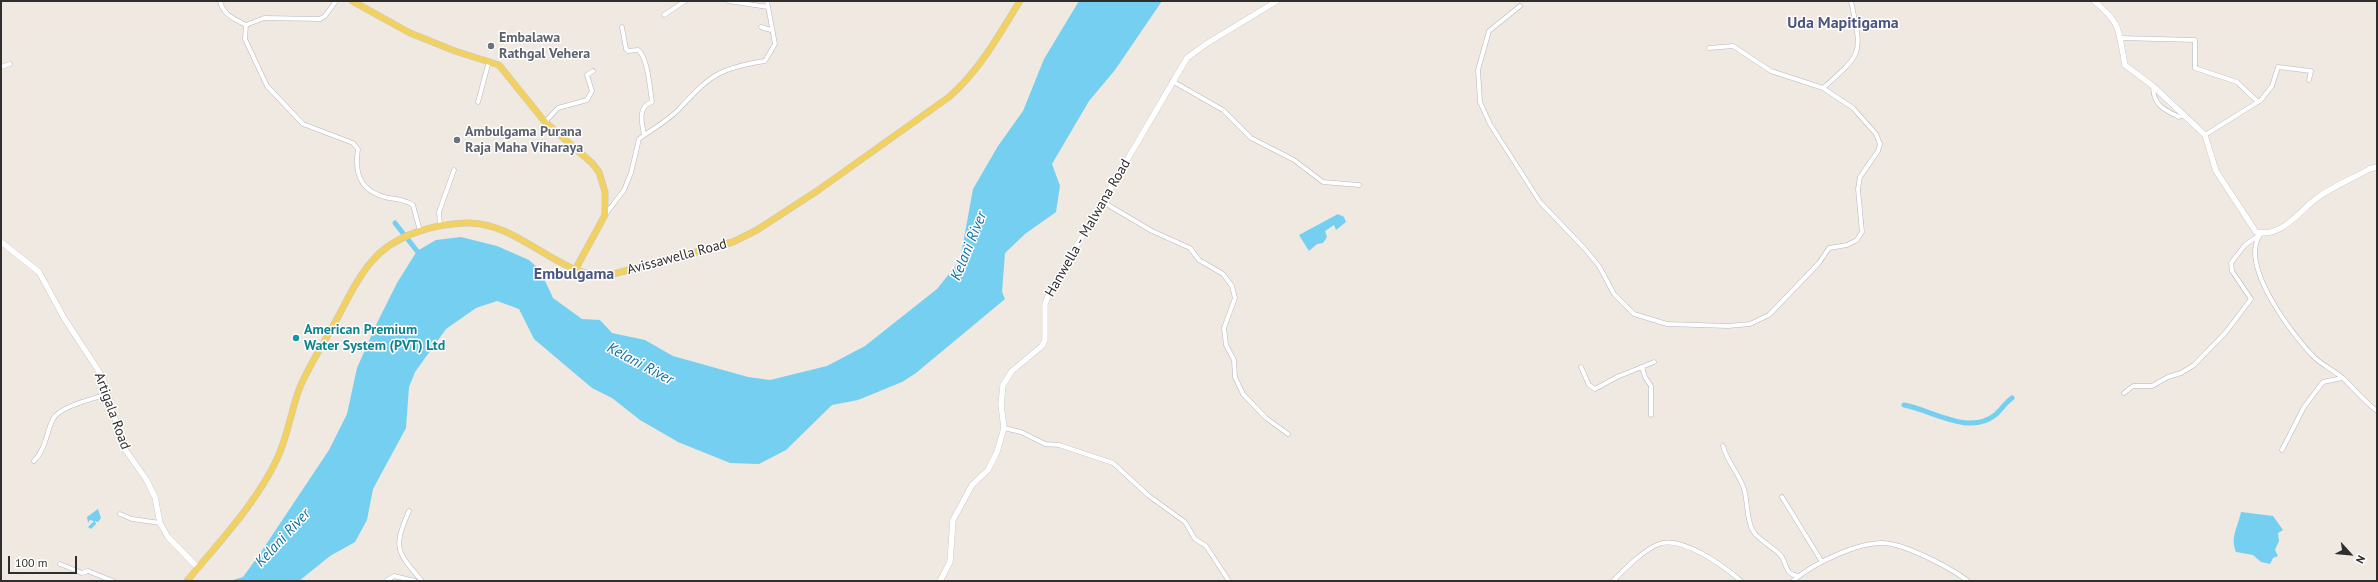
<!DOCTYPE html>
<style>
body{margin:0}
#map{position:relative;width:2378px;height:582px;overflow:hidden;background:#efe9e1;font-family:"PT Sans",sans-serif}
canvas{display:block}
.frame{position:absolute;inset:0;border:2px solid #2e2e2e;pointer-events:none}
.north{position:absolute;left:2330px;top:534px;width:40px;height:40px;-webkit-text-stroke:3px #fff;paint-order:stroke;rotate:117deg;font-size:11px;font-weight:700;line-height:16px;text-align:center;color:#2e2e2e}
.north::after{content:'';display:block;margin:auto;width:14px;height:18px;background:#2e2e2e;clip-path:polygon(50% 0,100% 100%,50% 72%,0 100%)}
.scale{position:absolute;left:8px;top:556px;width:69px;height:18px;box-sizing:border-box;border:2px solid #2e2e2e;border-top:0;padding-left:5px;font-size:12px;line-height:14px;white-space:nowrap;color:#2e2e2e;-webkit-text-stroke:3px #fff;paint-order:stroke}
</style>
<div id="map">
<canvas width="2378" height="582"></canvas>
<div class="frame"></div>
<div class="north">N</div>
<div class="scale">100 m</div>
</div>
<script>
const ctx = document.querySelector('canvas').getContext('2d');
ctx.lineJoin = 'round';
function fillPath(path, color) {
  ctx.fillStyle = color;
  ctx.fill(path, 'evenodd');
}
function trace(path, color, width, dash) {
  ctx.strokeStyle = color;
  ctx.lineWidth = width;
  ctx.lineCap = dash ? 'butt' : 'round';
  ctx.setLineDash(dash || []);
  ctx.stroke(path);
}
function write(font, color, halo, rows, align = 'center') {
  ctx.font = font + ' "PT Sans",sans-serif';
  ctx.lineWidth = 3;
  ctx.setLineDash([]);
  ctx.textBaseline = 'middle';
  ctx.strokeStyle = halo;
  ctx.fillStyle = color;
  for (const [text, x, y, turn = 0] of rows) {
    ctx.save();
    ctx.translate(x, y);
    ctx.rotate((+turn || 0) * Math.PI / 180);
    ctx.textAlign = isNaN(turn) ? turn : align;
    if (halo) ctx.strokeText(text, 0, 0);
    ctx.fillText(text, 0, 0);
    ctx.restore();
  }
}
fillPath(new Path2D(`
 M1079 1H1162L1115 70 1089 101 1052 164 1060 186 1056 212 1025 234 1005 253 1002 292 1005 299 916 373 902 382 858 400 832 405 786 450 759 464 730 463 678 442 640 420 612 398 592 388 534 339 519 309 497 301 476 308 446 329 415 372 409 387 406 428 373 489 367 520 355 542 330 556 299 581H230L243 577 259 555 329 450 347 414 357 368 376 325 397 283 417 251 436 240 461 237 497 246 529 260 540 270 553 298 582 319 600 320 612 333 645 340 673 356 748 377 770 380 827 366 865 346 937 289 960 260 973 189 998 146 1023 111 1044 59Z
 M1338 214 1344 217 1346 222 1336 230 1334 225 1325 231 1327 237 1323 243 1317 244 1309 251 1299 235Z
 M98 509 101 518 98 522 95 521 96 524 91 529 88 527 94 521 90 520 88 523 87 517Z
 M2241 512 2273 516 2283 530 2278 533 2279 541 2275 550 2278 556 2273 558 2270 564 2261 562 2253 555 2236 552C2230 537 2238 527 2241 512Z`), '#75cff0');
trace(new Path2D(`
 M395 223 417 251
 M1904 405C1932 410 1969 436 1995 415 2001 410 2005 403 2012 398`), '#75cff0', 5);
const street = new Path2D(`
 M220 1C223 15 235 19 246 25L245 39 267 86 303 124 353 143 358 149C354 175 361 192 389 198 397 199 406 200 413 205L420 231
 M728 1 768 7
 M1520 6 1489 31 1478 70 1480 102 1490 124 1540 202 1585 249 1599 266 1614 294 1634 314 1667 324 1728 326 1750 324 1769 315 1819 263 1829 248 1847 245 1857 240 1862 232 1858 189 1860 177 1878 151 1880 144 1876 134 1853 108 1823 88 1771 71 1733 46 1709 48
 M664 15 685 1
 M246 25 264 18 320 19 325 16 336 1
 M622 27 626 49 628 51 638 50C648 57 650 90 652 102 637 107 642 123 644 135
 M761 27 771 30
 M2119 38 2195 40V68L2237 82 2258 102
 M1 67 10 64
 M1172 81 1223 110 1251 138 1294 160 1323 182 1359 185
 M2153 86C2153 105 2164 110 2179 117L2184 115
 M1823 88C1864 52 1862 54 1851 1
 M478 102 489 61
 M545 122 558 108 587 100 592 91 587 75 593 71
 M2205 135 2261 100 2272 86 2278 67 2311 71 2309 80
 M1103 202 1152 231 1190 248 1199 260 1223 274 1232 286 1235 298 1224 328 1226 345 1234 360 1235 377 1243 394 1266 418 1288 434
 M605 215 624 190 631 173 639 139C652 129 668 121 679 109 710 76 718 68 765 61L775 44 767 1
 M440 225 439 212 454 170
 M2260 235C2239 265 2292 334 2312 355 2321 365 2334 370 2344 379 2355 390 2365 402 2377 411
 M1581 367 1589 385 1595 389 1617 377 1654 362
 M1642 367 1645 377 1651 386V415
 M2124 393 2133 386H2152L2168 377 2181 373 2194 365 2226 332 2251 299 2232 271 2231 263 2245 245 2262 233
 M1004 428 1021 432 1045 444 1059 445 1113 463 1149 496 1185 522 1195 539 1206 546 1229 581
 M1723 446C1727 462 1739 473 1744 489 1748 502 1746 519 1753 531 1758 540 1778 550 1782 557 1788 568 1785 574 1799 576
 M2282 450 2304 407 2323 382 2342 378
 M34 461C46 449 46 433 53 419 60 406 94 399 107 394
 M1782 497 1822 562
 M409 511C393 548 396 551 422 581
 M120 514 132 519 160 523
 M60 564 82 573 88 571 113 581
 M386 581 394 576 415 581
 M1613 581C1626 568 1642 551 1659 544 1682 535 1725 567 1741 581
 M1793 581C1812 564 1856 543 1882 543 1904 543 1951 568 1968 581`);
const secondary = new Path2D(`
 M2094 1C2123 25 2118 31 2125 65L2153 86 2205 135 2216 171 2256 232C2282 238 2299 211 2317 198 2332 187 2352 179 2369 169L2377 167
 M1 242 39 272 64 318 102 376 124 448 146 479 155 497 160 523 168 537 198 568
 M940 581 950 562 953 520 972 485 988 470 997 452 1004 428 1001 405 1003 385 1012 371 1042 346 1045 340V304L1050 291 1187 58 1206 44 1277 1`);
const primary = new Path2D(`
 M352 1 410 33 455 51 499 65 545 122 592 163 599 172 605 192V215L575 270
 M187 581C219 542 255 505 277 459 288 436 291 410 300 387 309 366 322 346 333 326 345 305 356 279 372 261 394 235 433 224 466 223 517 221 557 276 606 276L733 242 757 230 817 191 949 97C980 70 998 36 1020 1`);
trace(street, '#b4b7c1', 5);
trace(secondary, '#b4b7c1', 6);
trace(primary, '#c9c9c9', 7);
trace(street, '#fff', 4);
trace(secondary, '#fff', 5.5);
trace(primary, '#f2d163', 6);
for (const [x, y, r, color] of [
 [491,46,4,"#6b7280"],
 [457,140,4,"#6b7280"],
 [296,338,4,"#0f9aa8"]
]) {
  const dot = new Path2D();
  dot.arc(x, y, r, 0, 2 * Math.PI);
  ctx.fillStyle = color;
  ctx.fill(dot);
  trace(dot, '#fff', 1.5);
}
write('bold 14px', '#5b616d', '#fff', [
 ["Embalawa",499,38],
 ["Rathgal Vehera",499,54],
 ["Ambulgama Purana",465,132],
 ["Raja Maha Viharaya",465,148]
], 'left');
write('14px', '#2e2e2e', '#fff', [
 ["Hanwella - Malwana Road",1088,228,-60],
 ["Avissawella Road",677,257,-15],
 ["Artigala Road",112,411,70]
]);
write('bold 14px', '#0d838f', '#fff', [
 ["American Premium",304,330],
 ["Water System (PVT) Ltd",304,346]
], 'left');
write('italic 15px', '#0d6fa3', '#fff', [
 ["Kelani River",969,246,-68],
 ["Kelani River",640,364,28],
 ["Kelani River",283,538,-47]
]);
write('bold 16px', '#4d5680', '#fff', [
 ["Uda Mapitigama",1843,23],
 ["Embulgama",574,274]
]);
</script>
